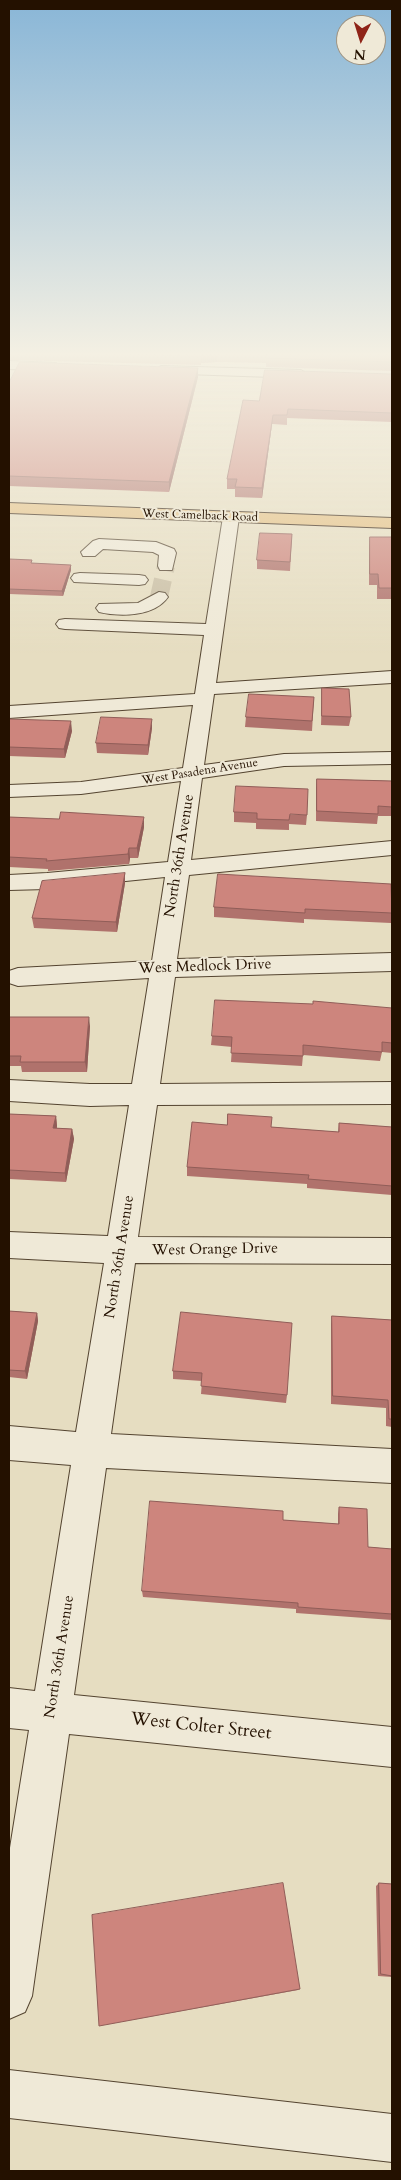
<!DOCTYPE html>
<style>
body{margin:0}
#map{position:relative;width:401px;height:2180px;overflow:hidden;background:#e6ddc1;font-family:Cardo,serif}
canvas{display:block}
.frame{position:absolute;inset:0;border:10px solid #241100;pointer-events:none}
.north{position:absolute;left:336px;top:15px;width:50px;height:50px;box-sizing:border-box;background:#efe9d7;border:1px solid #9e9381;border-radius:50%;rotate:185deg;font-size:14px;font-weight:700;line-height:20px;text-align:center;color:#241100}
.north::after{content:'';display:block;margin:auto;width:18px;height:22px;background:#8f2418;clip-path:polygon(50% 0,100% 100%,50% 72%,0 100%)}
</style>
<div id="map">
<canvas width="401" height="2180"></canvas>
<div class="frame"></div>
<div class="north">N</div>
</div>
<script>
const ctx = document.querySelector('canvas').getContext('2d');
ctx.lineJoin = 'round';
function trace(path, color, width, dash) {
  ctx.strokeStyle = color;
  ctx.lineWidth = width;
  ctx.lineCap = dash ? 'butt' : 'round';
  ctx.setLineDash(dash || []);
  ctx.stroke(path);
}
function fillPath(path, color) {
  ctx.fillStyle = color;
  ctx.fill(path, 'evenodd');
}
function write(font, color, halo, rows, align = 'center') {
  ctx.font = font + ' Cardo,serif';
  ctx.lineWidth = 4;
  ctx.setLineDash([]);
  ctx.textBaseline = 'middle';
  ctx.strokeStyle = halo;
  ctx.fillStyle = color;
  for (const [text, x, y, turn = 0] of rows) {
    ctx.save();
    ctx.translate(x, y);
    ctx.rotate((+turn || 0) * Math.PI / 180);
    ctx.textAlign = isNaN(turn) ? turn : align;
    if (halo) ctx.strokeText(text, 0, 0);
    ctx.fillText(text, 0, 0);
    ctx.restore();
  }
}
trace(new Path2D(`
 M159 597 166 566`), '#c9bea4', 18, [18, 9]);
const minor = new Path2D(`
 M9 361 56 363 62 367 56 371 9 369Z
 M161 366 301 370 307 374 301 378 156 373 155 370Z
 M231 512 239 517 216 683 392 671V683L214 694 204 765 284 754 392 752V764L284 766 202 778 191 860 392 841V855L189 875 177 959 392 953V971L175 977 160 1084 392 1082V1104L157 1105 138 1237 392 1238V1264L135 1263 111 1434 392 1449V1483L106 1468 74 1695 392 1727V1767L69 1734 32 1996 25 2012 9 2019V1854L29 1730 9 1728V1688L35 1691 71 1465 9 1460V1426L76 1432 104 1263 9 1258V1232L108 1236 129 1105 90 1106 9 1101V1080L90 1084H132L149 978 18 986 9 983V971L18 968 152 961 165 877 47 889 9 890V875L47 873 168 862 181 781 81 794 9 797V785L81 782 183 768 193 705 9 718V706L195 694 204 635 65 629 59 628 56 624 59 620 65 619 206 624 223 517Z
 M99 539 156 542 174 549 176 553 172 570H160L158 566 159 555 153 552 103 549 95 556H83L81 552 93 541Z
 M80 573 139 575 145 576 148 580 145 584 139 585 74 582 71 578 74 574Z
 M159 592 165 593 168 597C154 617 120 617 99 612L96 608 99 604 138 603Z
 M9 2070 392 2114V2162L9 2118Z`);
const major = new Path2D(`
 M9 503 392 518V528L9 513Z`);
trace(minor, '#544430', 2);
trace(major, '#241100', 2);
fillPath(minor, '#efe9d7');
fillPath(major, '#e3be80');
fillPath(new Path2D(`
 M9 351H392V372V371L266 367V363L217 362 201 363V365L9 360Z
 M392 374V422L287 418V425L272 424 262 498 235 497V489H227V479L259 401Z
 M198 377 169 492 9 486V383Z
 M292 534 290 571 257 569V560Z
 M370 537H392V599H377V585H369V547Z
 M9 559 71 570 63 596 9 594Z
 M322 688 351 717 349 726 321 725Z
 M314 697 312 731 245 727 246 717Z
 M9 719 72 731 65 758 9 756Z
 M152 728 148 755 97 753 96 743Z
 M317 779 392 781V816H378L377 824 316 821V788Z
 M234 812 307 815 306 825 289 824V830L256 829V823L234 822Z
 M9 817 144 827 138 858H130L129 864 48 871V869L9 867Z
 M125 873V883L117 932 34 928 32 918Z
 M218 874 392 913 391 923 304 919V923L214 917V907Z
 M392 1008V1053L382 1052 380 1061 303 1055 302 1066 231 1062 232 1047 211 1045 212 1036Z
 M9 1017 90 1026 87 1072H22L21 1066H9Z
 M9 1114 56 1116 57 1126V1128L72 1129 74 1139 66 1182 9 1179Z
 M339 1123 392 1127V1195L307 1188V1184L187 1176V1167L271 1127 338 1132Z
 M9 1311 37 1313 38 1321 27 1379 9 1377Z
 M181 1312 287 1395 286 1403 201 1394 202 1381 173 1379V1371Z
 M332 1316 392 1320V1427L386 1426V1408L331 1404V1324Z
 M339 1507 368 1547 392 1549V1620L296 1613V1609L143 1597 142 1591 283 1520 338 1524V1514Z
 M379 1883 392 1884V1977L378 1976 376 1886Z
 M300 1989 298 1990 99 2026Z`), '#b0726c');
fillPath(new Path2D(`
 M217 353V362L201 363V365V354Z
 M198 368V377L169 492V482Z
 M273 415 272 424 262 498V488Z
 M71 565V570L63 596 62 591Z
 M152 719V728L148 755V745Z
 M71 721 72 731 65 758 64 749Z
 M144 817V827L138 858 137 848Z
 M129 848 130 858 129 864 128 854Z
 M125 873V883L117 932 116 922Z
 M89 1017 90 1026 87 1072 85 1062Z
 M56 1116 57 1126 55 1137 53 1128Z
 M72 1129 74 1139 66 1182 65 1173Z
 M37 1313 38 1321 27 1379 25 1371Z
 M9 1506 10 1510 9 1518Z`), '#905d58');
const building = new Path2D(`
 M35 351H392V362L266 358 267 354 217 353 201 354V356Z
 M20 362 198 368 169 482 9 476V383Z
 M265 370 392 374V413L288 409 287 415H273L262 488 235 487 237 479H227L243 400 259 401Z
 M260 533 292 534 290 562 257 560Z
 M370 537H392V588H379L378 574H370Z
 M9 559 32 560 31 563 71 565 62 591 9 589Z
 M322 688 349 689 351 717 322 716Z
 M249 694 314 697 312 721 246 717Z
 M101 717 152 719 148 745 96 743Z
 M9 719 71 721 64 749 9 747Z
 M317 779 392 781V807L378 806V814L317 811Z
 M236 786 308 789 307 815 290 814 289 820 257 819V813L234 812Z
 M61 812 144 817 137 848H129L128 854 46 861 47 859 9 857V817L59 819Z
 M125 873 116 922 32 918 42 881Z
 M218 874 391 884 392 913 305 909V913L214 907Z
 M215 1000 313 1004V1001L392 1008V1043L382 1042V1052L303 1045V1056L231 1053 232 1037 212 1036Z
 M9 1017H89L85 1062H20L21 1056H9Z
 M9 1114 56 1116 53 1128 72 1129 65 1173 9 1170Z
 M228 1114 272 1117 271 1127 339 1132V1123L392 1127V1186L308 1179 309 1175 187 1167 192 1122 227 1125Z
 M9 1311 37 1313 25 1371 9 1370Z
 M181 1312 292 1323 287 1395 201 1386 202 1373 173 1371Z
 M332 1316 392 1320V1419H389L388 1400 333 1396Z
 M150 1501 283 1511V1520L339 1524V1507L367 1509 368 1547 392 1549V1614L298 1607V1603L142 1591Z
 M283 1883 300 1989 99 2026 92 1915Z
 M379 1883 392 1884V1976L381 1974Z`);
fillPath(building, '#cd857d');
trace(building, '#905d58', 1);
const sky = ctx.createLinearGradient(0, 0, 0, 656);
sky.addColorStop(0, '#89b6d7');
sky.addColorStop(0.54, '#f4f0e3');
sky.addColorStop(1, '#f4f0e300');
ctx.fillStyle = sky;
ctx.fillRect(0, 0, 401, 656);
write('12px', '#241100', '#efe9d7', [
 ["West Camelback Road",200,516,2],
 ["West Pasadena Avenue",200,772,-9]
]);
write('15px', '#241100', '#efe9d7', [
 ["North 36th Avenue",180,856,-81],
 ["West Medlock Drive",205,967,-2],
 ["West Orange Drive",215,1250,-1],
 ["North 36th Avenue",120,1257,-81],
 ["North 36th Avenue",60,1657,-81]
]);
write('18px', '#241100', '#efe9d7', [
 ["West Colter Street",201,1727,6]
]);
</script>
